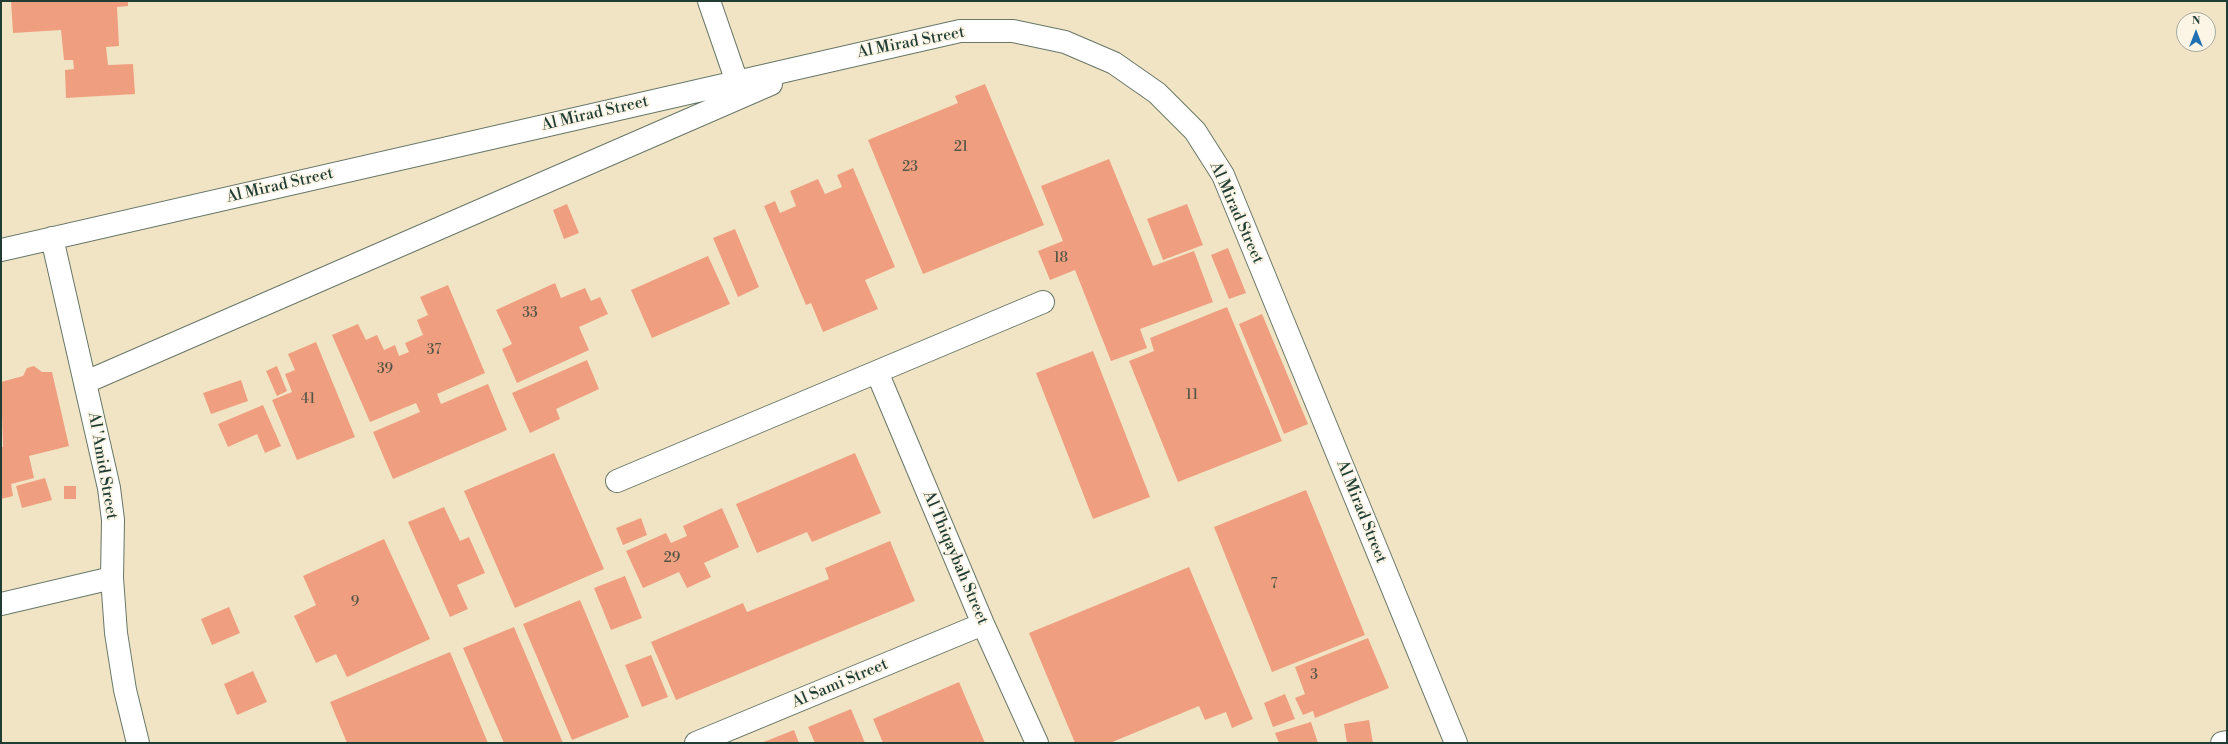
<!DOCTYPE html>
<style>
body{margin:0}
#map{position:relative;width:2228px;height:744px;overflow:hidden;background:#f0e4c5;font-family:"Libre Bodoni",serif}
canvas{display:block}
.frame{position:absolute;inset:0;border:2px solid #1f3d34;pointer-events:none}
.north{position:absolute;left:2176px;top:12px;width:40px;height:40px;box-sizing:border-box;background:#fcf5e5;border:1px solid #a4ab9e;border-radius:50%;rotate:0deg;font-size:11px;font-weight:700;line-height:16px;text-align:center;color:#1f3d34}
.north::after{content:'';display:block;margin:auto;width:14px;height:18px;background:#1f6fb2;clip-path:polygon(50% 0,100% 100%,50% 72%,0 100%)}
</style>
<div id="map">
<canvas width="2228" height="744"></canvas>
<div class="frame"></div>
<div class="north">N</div>
</div>
<script>
const ctx = document.querySelector('canvas').getContext('2d');
ctx.lineJoin = 'round';
function fillPath(path, color) {
  ctx.fillStyle = color;
  ctx.fill(path, 'evenodd');
}
function strokePath(path, color, width, dash) {
  ctx.strokeStyle = color;
  ctx.lineWidth = width;
  ctx.lineCap = dash ? 'butt' : 'round';
  ctx.setLineDash(dash || []);
  ctx.stroke(path);
}
function write(font, color, halo, rows, align = 'center') {
  ctx.font = font + ' "Libre Bodoni",serif';
  ctx.lineWidth = 3.5;
  ctx.setLineDash([]);
  ctx.textBaseline = 'middle';
  ctx.strokeStyle = halo;
  ctx.fillStyle = color;
  for (const [text, x, y, turn = 0] of rows) {
    ctx.save();
    ctx.translate(x, y);
    ctx.rotate((+turn || 0) * Math.PI / 180);
    ctx.textAlign = isNaN(turn) ? turn : align;
    if (halo) ctx.strokeText(text, 0, 0);
    ctx.fillText(text, 0, 0);
    ctx.restore();
  }
}
const building = new Path2D(`
 M11,1H128V6L117,7L119,46L106,47L108,65L133,64L135,94L66,98L65,70L74,69L73,60H64L61,30L13,33Z
 M985,84L1044,225L923,274L868,140L958,103L955,96Z
 M1109,159L1153,266L1194,251L1213,302L1140,329L1147,348L1111,361L1075,270L1050,280L1038,251L1063,241L1041,186Z
 M853,168L895,267L865,280L878,309L823,332L811,303L806,305L764,206L775,201L780,213L796,206L790,191L818,179L825,194L842,187L837,175Z
 M567,204L579,233L564,239L553,210Z
 M1187,204L1203,245L1163,260L1147,219Z
 M735,229L759,287L738,297L713,238Z
 M1228,248L1246,293L1229,299L1211,255Z
 M708,256L730,304L652,338L631,290Z
 M555,283L561,298L585,288L591,301L600,297L608,314L579,327L589,350L517,383L502,349L512,344L496,310Z
 M448,285L485,373L437,394L441,404L488,384L507,430L393,479L373,432L420,412L416,403L370,422L332,335L358,324L366,340L377,335L384,350L395,345L399,356L409,352L405,343L423,335L417,320L428,315L420,297Z
 M1227,307L1282,441L1178,482L1129,361L1154,351L1150,338Z
 M1262,314L1308,424L1284,434L1239,324Z
 M316,342L355,437L297,460L272,400L292,392L285,374L295,370L288,354Z
 M1093,351L1150,497L1093,519L1036,373Z
 M587,360L599,389L556,409L560,419L530,433L512,393Z
 M34,366L42,372H52L69,446L29,456L34,478L11,484L13,496L1,499V447H3L1,382L23,376L27,368Z
 M277,366L287,391L277,396L266,371Z
 M241,380L248,401L211,414L203,393Z
 M263,405L281,446L265,453L257,434L228,447L218,424Z
 M554,453L604,569L515,608L464,491Z
 M855,453L881,513L812,542L807,532L757,553L736,504Z
 M45,478L52,500L22,508L16,486Z
 M64,486H76V499H64Z
 M1306,490L1365,635L1272,672L1214,527Z
 M444,507L460,541L469,537L485,573L457,585L468,609L450,617L408,522Z
 M722,508L739,547L704,563L711,577L687,588L679,572L643,588L626,551L666,533L671,543L687,536L683,526Z
 M641,518L647,535L623,545L616,528Z
 M384,539L430,639L347,677L336,654L316,663L294,616L316,605L303,576Z
 M890,541L915,601L676,700L651,642L743,603L747,612L829,579L825,568Z
 M1189,567L1253,719L1232,728L1226,712L1205,720L1199,706L1110,743H1075L1029,633Z
 M625,576L642,618L611,630L594,588Z
 M580,600L629,717L572,740L523,624Z
 M229,607L240,633L212,645L201,619Z
 M514,627L563,743H504L463,648Z
 M1368,638L1389,688L1315,718L1313,711L1303,715L1295,698L1305,694L1295,667Z
 M450,652L488,743H347L330,702Z
 M651,655L668,697L642,707L625,665Z
 M253,671L267,702L237,715L224,684Z
 M959,682L985,743H883L873,719Z
 M1285,694L1295,719L1273,727L1264,703Z
 M851,709L865,743H815L808,727Z
 M1369,720L1373,743H1347L1344,724Z
 M1311,722L1318,743H1279L1275,733Z
 M794,730L799,743H761Z`);
const minor = new Path2D(`
 M709,1L737,82
 M52,238L109,488L113,520L112,578L116,633L125,690L138,743
 M1,250L960,31H1013L1065,42L1114,63L1157,93L1195,131L1223,175L1456,743
 M877,372L983,624L1037,743
 M86,382L771,84
 M617,481L1043,302
 M1,604L112,578
 M696,743L983,624`);
const secondary = new Path2D(`
 M2222,743L2227,742`);
const numberNames = [
 ["21",961,148],
 ["23",910,168],
 ["18",1061,259],
 ["33",530,314],
 ["37",434,351],
 ["39",385,370],
 ["11",1192,396],
 ["41",308,400],
 ["29",672,559],
 ["7",1274,585],
 ["9",355,603],
 ["3",1314,676]
];
const streetNames = [
 ["Al Mirad Street",911,43,-11],
 ["Al Mirad Street",595,114,-13],
 ["Al Mirad Street",280,186,-13],
 ["Al Mirad Street",1236,213,66],
 ["Al 'Amid Street",102,466,80],
 ["Al Mirad Street",1361,512,68],
 ["Al Thiqaybah Street",955,558,67],
 ["Al Sami Street",840,684,-23]
];
fillPath(building, '#ef9f7f');
strokePath(minor, '#687767', 24);
strokePath(secondary, '#687767', 24);
strokePath(minor, '#fff', 22);
strokePath(secondary, '#fff', 22);
write('14px', '#535647', null, numberNames);
write('16px', '#1f3d34', '#fcf5e5', streetNames);
</script>
